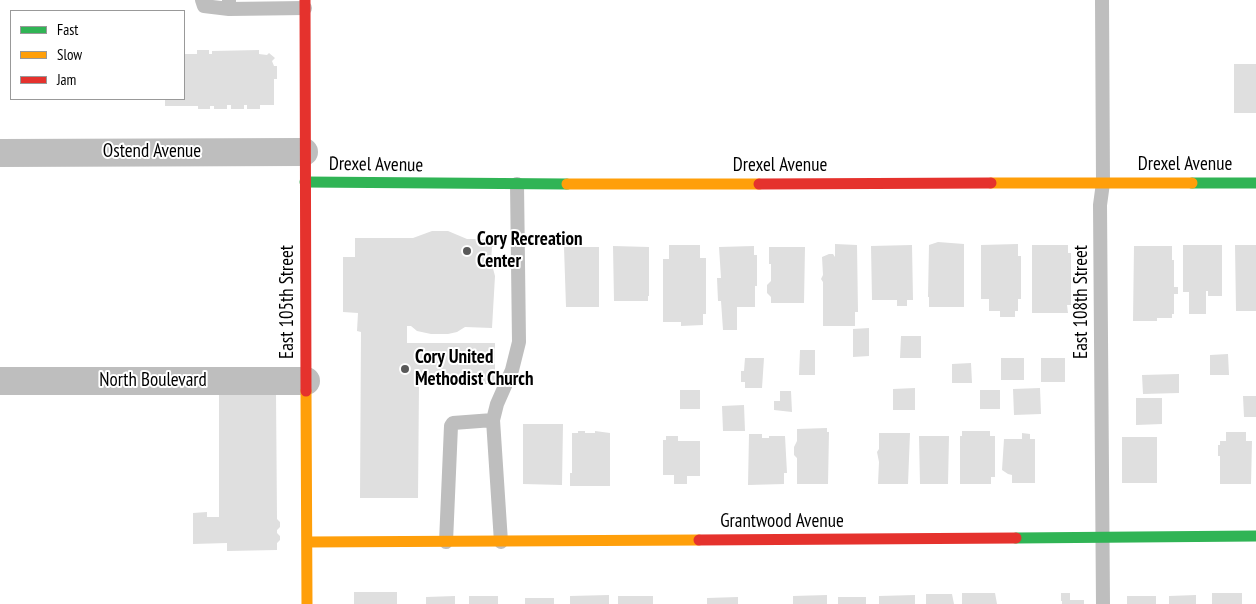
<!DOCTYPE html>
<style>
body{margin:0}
#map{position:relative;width:1256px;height:604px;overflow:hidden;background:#fff;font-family:"PT Sans Narrow",sans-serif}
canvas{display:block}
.legend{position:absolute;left:10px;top:10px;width:175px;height:90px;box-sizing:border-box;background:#fff;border:1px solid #999;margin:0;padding:6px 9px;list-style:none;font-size:15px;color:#000}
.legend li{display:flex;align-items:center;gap:10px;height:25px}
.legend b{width:25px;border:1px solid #999}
</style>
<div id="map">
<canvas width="1256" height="604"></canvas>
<ul class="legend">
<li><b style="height:6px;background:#30b455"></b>Fast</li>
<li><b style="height:6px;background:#ff9f0a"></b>Slow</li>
<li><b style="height:6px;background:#e5322d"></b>Jam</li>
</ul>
</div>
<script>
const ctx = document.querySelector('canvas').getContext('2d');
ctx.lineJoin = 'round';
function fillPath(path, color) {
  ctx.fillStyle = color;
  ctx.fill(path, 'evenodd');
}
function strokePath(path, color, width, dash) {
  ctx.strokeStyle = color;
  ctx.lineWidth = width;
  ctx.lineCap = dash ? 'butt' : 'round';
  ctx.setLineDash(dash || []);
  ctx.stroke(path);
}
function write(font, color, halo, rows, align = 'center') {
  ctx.font = font + ' "PT Sans Narrow",sans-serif';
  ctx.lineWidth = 4;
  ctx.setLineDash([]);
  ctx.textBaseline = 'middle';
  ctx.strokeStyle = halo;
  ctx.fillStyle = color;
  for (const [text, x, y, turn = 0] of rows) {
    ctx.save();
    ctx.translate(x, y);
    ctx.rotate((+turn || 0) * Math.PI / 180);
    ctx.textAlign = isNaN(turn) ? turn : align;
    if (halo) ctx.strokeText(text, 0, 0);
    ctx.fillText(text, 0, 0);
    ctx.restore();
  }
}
const building = new Path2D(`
 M197,50H209V54H212V51L259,50V54L267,55L269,53L275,58L272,61L274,66H277V79H274V105H260V109H247V105H244V109H231V105H227V109H214V106H210V109H198V106H165V99H184V54H197Z
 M1234,64H1256V113H1234Z
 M432,231H448L467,239H494V247H492L491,261L495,276L492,328L465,327L457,332L448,334H431L417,331L411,326H407V343H495V384H419L418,498H360L361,332L357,331L358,313L343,312V257H355V238H413Z
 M938,242L964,244V307H929V297H928L929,245Z
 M835,244L857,245L858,312H855V326H823V282L821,279L823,275L822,257L829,254H833L835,257Z
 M1018,244V256H1021V299H1018V311H1015V317H1000V311H989V299H981V245Z
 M669,245H700V258H706V314H703V325L681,326V322H663V259H669Z
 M912,245L913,300H907V306H897V300H872L871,246Z
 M1032,245H1068V253H1071V305H1067L1068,313H1032Z
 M1183,245H1222V296H1208V291H1206V314H1189V292H1183Z
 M1235,245H1256V311H1236Z
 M613,246L649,247V296H648V301H614Z
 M754,246V255H757V286H755V307H737V330H723L721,301H718L717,278H721L719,247Z
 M1134,246H1172V260H1174V287H1178V294H1174V314H1172V318H1157V321H1133Z
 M564,247H599V307H566Z
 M769,247H805L804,303H771V297L767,293V285L771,281V264H769Z
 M869,328V356L853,357V329Z
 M901,336H921V358H900Z
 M800,350H815V375H799Z
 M1228,354L1229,375H1210V355Z
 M745,358H764L762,388H745V382H741V371H744Z
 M1001,358H1024V380H1001Z
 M1041,358H1065V382H1041Z
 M971,363L972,383H952V364Z
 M1179,374V393L1143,394L1142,375Z
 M915,388V410H893V389Z
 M1040,388L1041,414L1014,415L1013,389Z
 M680,390H700V409H680Z
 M980,390H1000V409H980Z
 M780,391H791L792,412L774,410V401H780Z
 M276,393L277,519L280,522V527L277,530V533L280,536V540L277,543V550L227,551V543L193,544V513L207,512V517H219V394Z
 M1243,396H1256V417H1244Z
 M1136,398H1162V424L1136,425Z
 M744,405L745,431H723L722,406Z
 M523,424H563L562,485L523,484Z
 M827,428V432H829L828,484H797V458L794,455V447L797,441V429Z
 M578,431H585V433H595V431L610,433V486H570V473H572V433H578Z
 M962,431H990V436H995V477H991V484H960V436H962Z
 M1226,432H1246V441H1252L1251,484H1220V456H1218V445H1220V441H1226Z
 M879,433H910L908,484H878L879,462L877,452L879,449Z
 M1022,433L1030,434V439H1035V483H1012V475L1008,474L1002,470L1004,439H1022Z
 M749,434H762V438H769V436H785L787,473H784V484L748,485Z
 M666,436H678V441H700V476H687V484H674V475H663V440H666Z
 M919,436H949L948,484H920Z
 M1122,437H1157V483H1122Z
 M354,592H397V604H354Z
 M962,593H995L997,604H962Z
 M1061,593H1070V600H1084V604H1062V601H1061Z
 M1212,593H1242V604H1212Z
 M926,594H952L954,604H926Z
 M609,595V604H570V596Z
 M827,595V604H793V596Z
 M915,595V604H879V596Z
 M1196,595V604H1169V596Z
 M455,596V604H426V597Z
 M469,596H498V604H469Z
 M618,596H653V604H618Z
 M1127,596H1156V604H1127Z
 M738,597V604H707V598Z
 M838,597H866V604H838Z
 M525,598H554V604H525Z`);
const lane = new Path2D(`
 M202,0L204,6L229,9
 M229,0V9L305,8
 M1102,0L1103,183L1100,205L1103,604
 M446,542L451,426L453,423L493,420
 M501,542L493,420L497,404L512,370L519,342L517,184`);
const street = new Path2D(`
 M0,153L304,152
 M0,381H306`);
const fast = new Path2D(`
 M305,182L567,184
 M1192,183H1256
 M1016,538L1256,536`);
const slow = new Path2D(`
 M991,183H1192
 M567,184H759
 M306,391L307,604
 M307,542L699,540`);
const jam = new Path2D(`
 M305,0L306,391
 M759,184L991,183
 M699,540L1016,538`);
const markers = [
 [467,251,5,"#595959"],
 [405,369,5,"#595959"]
];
const streetNames = [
 ["Ostend Avenue",152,152],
 ["Drexel Avenue",376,165,1],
 ["Drexel Avenue",1185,165],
 ["Drexel Avenue",780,166],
 ["East 105th Street",288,302,-90],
 ["East 108th Street",1082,302,-90],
 ["North Boulevard",153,381],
 ["Grantwood Avenue",782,522]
];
const poiNames = [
 ["Cory Recreation",477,240],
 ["Center",477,262],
 ["Cory United",415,358],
 ["Methodist Church",415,380]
];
fillPath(building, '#dfdfdf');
strokePath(lane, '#bebebe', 14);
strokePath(street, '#bebebe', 28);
strokePath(fast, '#30b455', 11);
strokePath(slow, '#ff9f0a', 11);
strokePath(jam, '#e5322d', 11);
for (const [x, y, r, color] of markers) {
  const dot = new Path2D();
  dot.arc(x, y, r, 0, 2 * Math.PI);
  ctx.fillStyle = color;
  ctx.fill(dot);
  strokePath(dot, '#fff', 2);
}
write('19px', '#000', '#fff', streetNames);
write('bold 19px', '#000', '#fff', poiNames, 'left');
</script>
